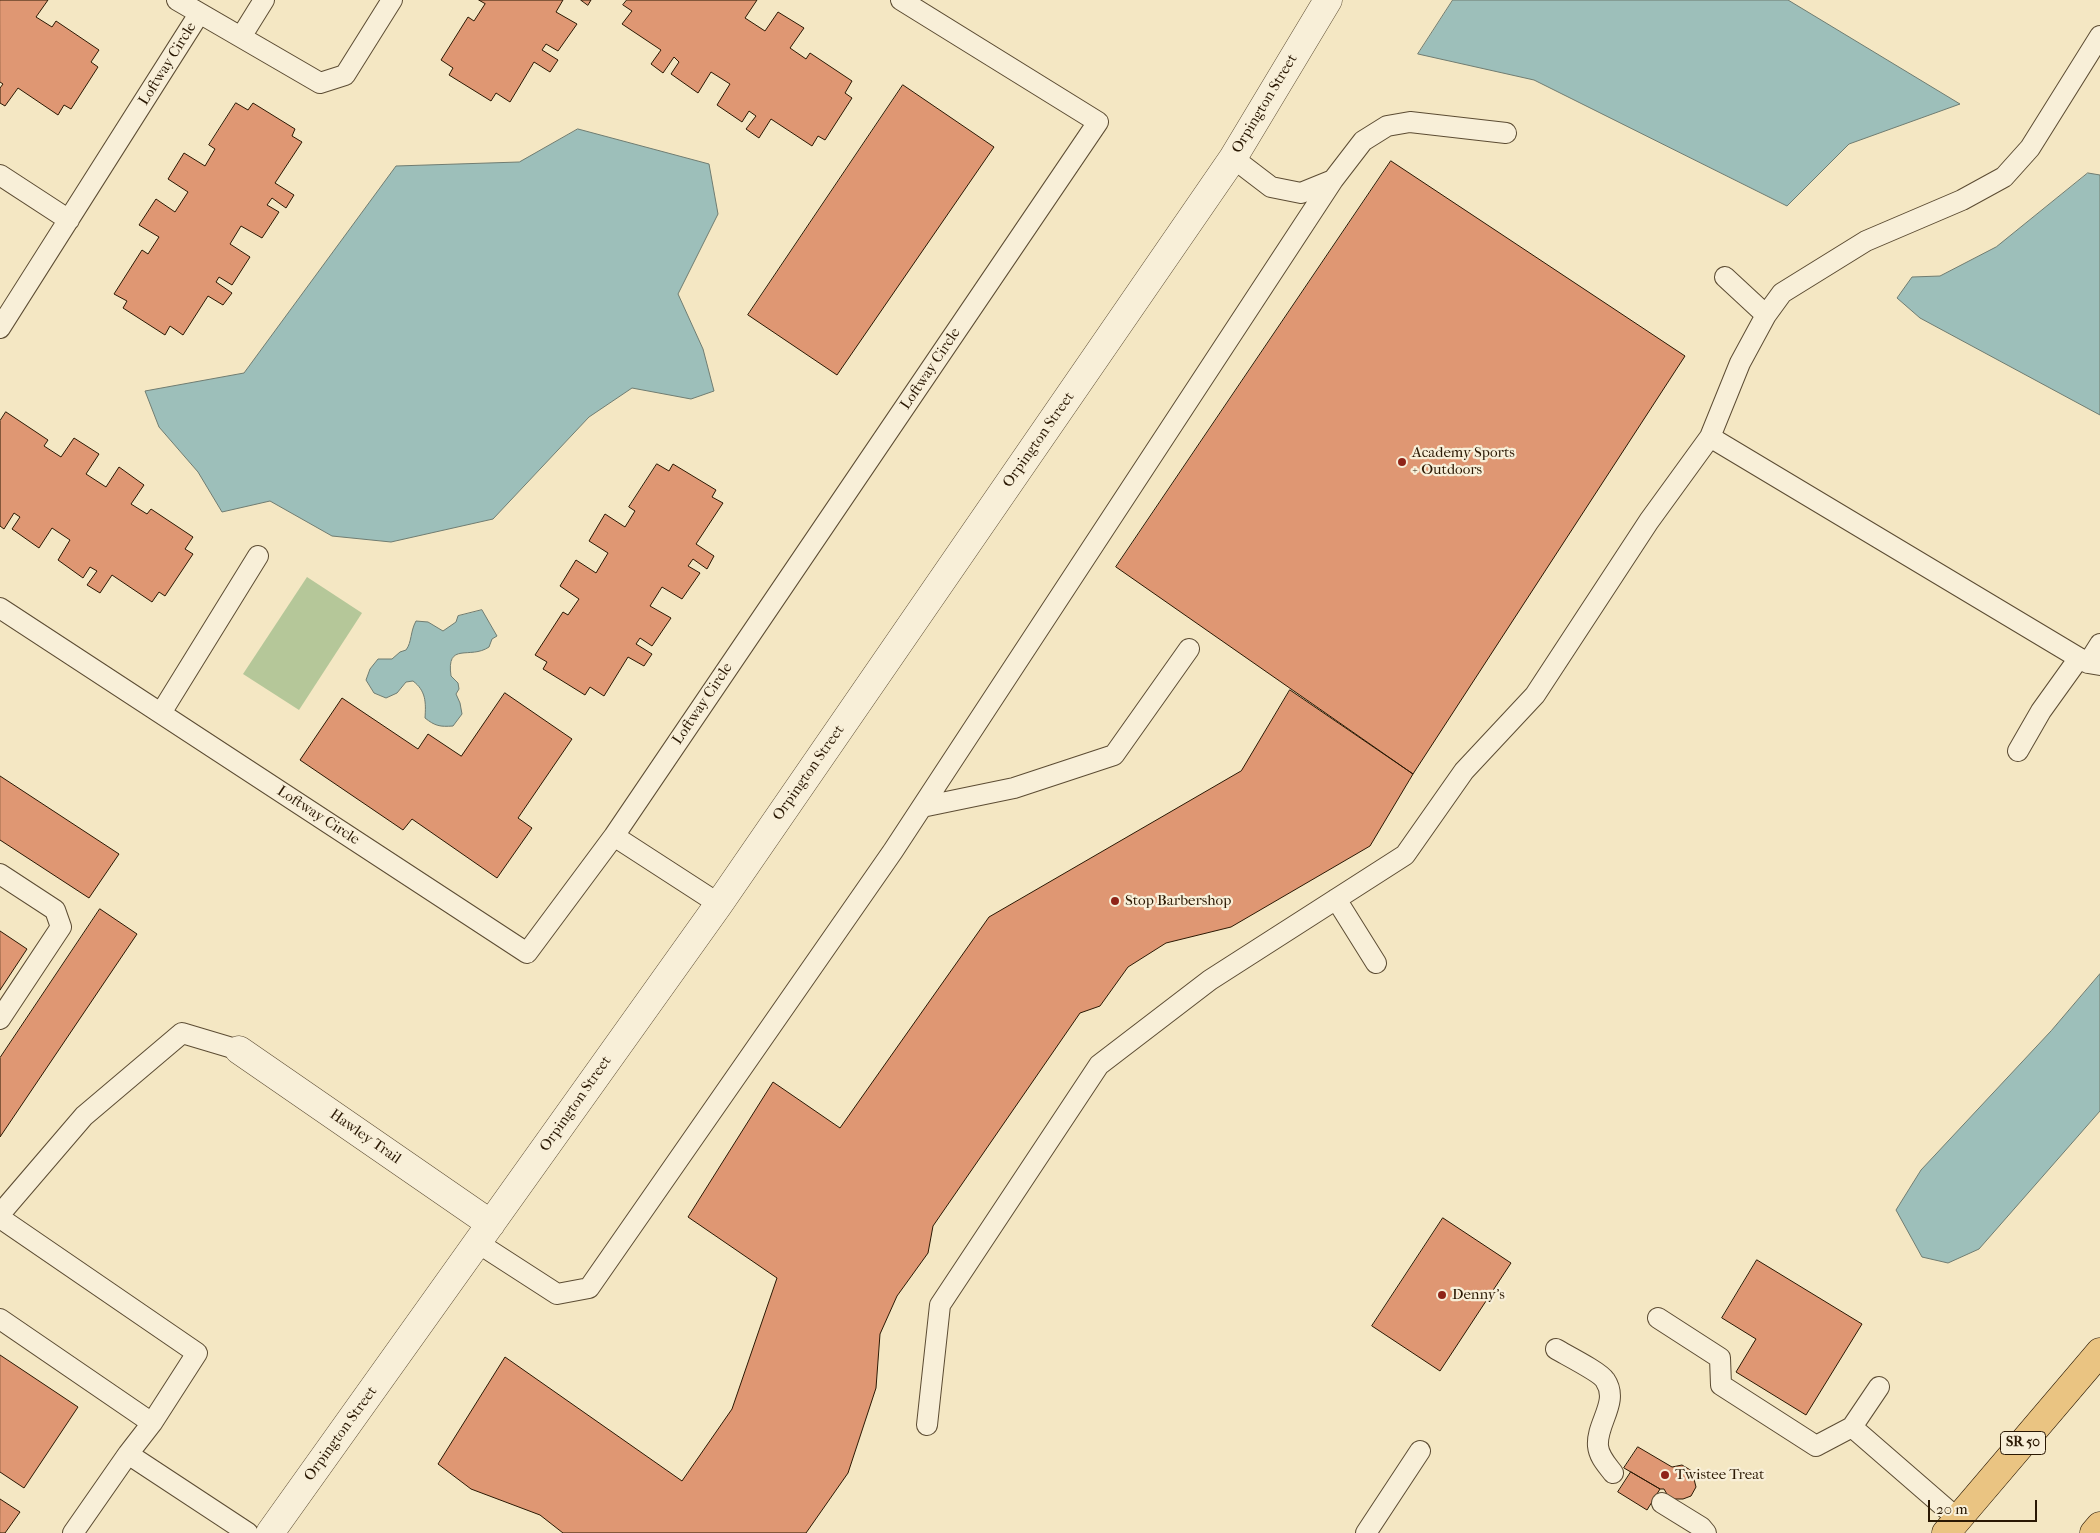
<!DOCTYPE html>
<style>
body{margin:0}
#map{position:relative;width:2100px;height:1533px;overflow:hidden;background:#f4e7c3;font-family:"IM FELL French Canon",serif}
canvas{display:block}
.scale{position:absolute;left:1928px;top:1500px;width:109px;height:22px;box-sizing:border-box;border:2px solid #2a1803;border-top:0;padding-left:6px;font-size:15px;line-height:18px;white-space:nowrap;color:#2a1803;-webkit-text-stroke:4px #f8efd8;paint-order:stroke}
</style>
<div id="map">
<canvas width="2100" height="1533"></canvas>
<div class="scale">20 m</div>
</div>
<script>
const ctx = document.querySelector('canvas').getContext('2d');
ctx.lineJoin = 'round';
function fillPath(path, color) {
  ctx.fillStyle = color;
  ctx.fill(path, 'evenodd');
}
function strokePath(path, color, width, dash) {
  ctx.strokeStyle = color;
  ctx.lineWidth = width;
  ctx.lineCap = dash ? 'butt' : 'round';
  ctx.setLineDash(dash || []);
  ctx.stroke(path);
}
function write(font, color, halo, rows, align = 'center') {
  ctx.font = font + ' "IM FELL French Canon",serif';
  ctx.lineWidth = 4.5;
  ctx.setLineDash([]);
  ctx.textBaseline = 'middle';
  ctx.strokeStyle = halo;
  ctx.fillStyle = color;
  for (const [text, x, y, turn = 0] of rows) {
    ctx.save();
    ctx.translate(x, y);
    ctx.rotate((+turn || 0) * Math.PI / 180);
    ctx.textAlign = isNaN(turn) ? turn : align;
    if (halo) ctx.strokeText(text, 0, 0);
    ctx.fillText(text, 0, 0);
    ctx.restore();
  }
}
const green = new Path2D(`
 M307,577L362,613L299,710L243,674Z`);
const water = new Path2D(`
 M1453,0H1788L1960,104L1849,144L1787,206L1534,80L1418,54Z
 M578,129L709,164L718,214L678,294L703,349L714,391L691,399L632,388L589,417L493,519L391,542L332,536L270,501L222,512L198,472L159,427L145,391L244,373L396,166L519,162Z
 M2088,173L2100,175V415L1920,318L1897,298L1912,277L1940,276L1996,247Z
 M482,610L497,636L492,639L489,647C470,660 446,641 451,676L458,683L459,689L456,694L460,703L462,714L453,726C440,727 435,726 425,718C426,702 426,691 413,681L406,682L397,693L386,698L374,693L366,680L370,669L378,659H392L400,652L406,650C412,642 410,632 416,621L428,622L443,631L456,622L458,616Z
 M2100,974V1111L1979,1249L1948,1263L1922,1257L1896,1210L1921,1170L2051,1031Z`);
const building = new Path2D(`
 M0,0H48L36,17L52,27L56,21L99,50L91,62L98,67L71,109L64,105L58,115L18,88L5,106L0,103V88L3,84L0,82Z
 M479,0H563L556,12L577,24L558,51L546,44L542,50L558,60L550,72L534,62L510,102L496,93L491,101L449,75L453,68L441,60L468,17L474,21L485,4Z
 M581,0H591L588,5Z
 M627,0H757L745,18L765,31L778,12L804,28L790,48L806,59L810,53L852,81L845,93L852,98L825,140L818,136L812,146L771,119L759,138L746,129L756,116L749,111L742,122L717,105L730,84L711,72L698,93L671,74L679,62L674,57L663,73L651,64L661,50L622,24L632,11L623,5Z
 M903,85L994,147L837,375L748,315Z
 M236,103L248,110L253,103L295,129L292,136L302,142L275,183L294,195L286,208L272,198L267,205L279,212L262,238L241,226L230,244L250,257L232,285L219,277L216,282L232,293L223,305L208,296L183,335L170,326L165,335L123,308L127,301L114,294L142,250L148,254L159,237L139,225L156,199L175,212L188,192L168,179L184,153L205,166L215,149L209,145Z
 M1391,161L1685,356L1413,774L1116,567Z
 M6,412L48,440L44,446L61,457L74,438L99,454L86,474L106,487L119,467L144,485L131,504L147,514L151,509L193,537L185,549L193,554L165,596L159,592L152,602L112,575L100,593L87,585L97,571L90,567L83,578L58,560L70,540L52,528L39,548L12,529L20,517L14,513L4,529L0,526V421Z
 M657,464L669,471L673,464L716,490L712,497L723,503L696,544L714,556L707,569L693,559L688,566L700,573L682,599L662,587L650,606L671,618L652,646L640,638L636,644L652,654L644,666L628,657L604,696L590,687L585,695L543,669L547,662L535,655L563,612L568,615L579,599L560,586L576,560L596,573L608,553L589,541L605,514L625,527L635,511L629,507Z
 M1290,690L1413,774L1370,846L1231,927L1166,943L1128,967L1100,1006L1080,1013L933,1226L928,1253L897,1296L880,1334L876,1388L848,1473L806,1533H563L540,1515L471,1489L438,1464L505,1357L682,1481L732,1409L777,1278L688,1217L773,1082L840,1128L989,917L1241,771Z
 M505,693L572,739L518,818L532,828L497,878L412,819L403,830L300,760L342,698L418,749L428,734L461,756Z
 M0,776L119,854L89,898L0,840Z
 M100,909L137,934L0,1137V1058Z
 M0,931L27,949L0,990Z
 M1443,1218L1511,1263L1440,1371L1372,1326Z
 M1757,1260L1862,1324L1806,1415L1736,1372L1756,1339L1722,1318Z
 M0,1355L78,1407L24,1488L0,1472Z
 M1638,1447L1672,1467L1682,1465L1692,1471L1696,1487L1691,1496L1683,1499H1675L1668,1496L1664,1489H1660L1624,1468Z
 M1631,1472L1660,1489L1647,1510L1618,1492Z
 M0,1499L20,1512L5,1533H0Z`);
const service = new Path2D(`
 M177,0L320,83L345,75L392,0
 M241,37L264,0
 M1233,158L1271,187L1301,193L1333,180L1363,141L1387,126L1410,122L1506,133
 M0,175L69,220
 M1725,277L1766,315
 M0,328L199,14
 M1710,437L2079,658L2088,663L2100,665
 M0,608L527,953L614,836L1098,122L901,0
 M2088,663L2100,644
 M161,713L258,556
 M2018,751L2041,711L2079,658
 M922,807L1014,788L1114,755L1189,649
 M614,836L719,904
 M0,874L55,910L61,927L0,1019
 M1336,899L1376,963
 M0,1214L84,1116L182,1033L239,1050
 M0,1218L197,1353L152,1423L128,1454L248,1533
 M478,1243L557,1294L589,1288L893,851L1333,180
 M1658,1318L1720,1358L1721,1385L1816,1446L1852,1427L1879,1387
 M0,1319L152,1423
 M1556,1349C1566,1355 1600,1372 1605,1380C1620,1402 1596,1423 1598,1446C1599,1457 1607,1465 1613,1473
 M927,1425L940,1305L1099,1065L1210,980L1405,855L1464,771L1535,695L1649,521L1710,437L1740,363L1766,315L1782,293L1866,241L1962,200L2004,177L2030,148L2100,36
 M1852,1427L1958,1519
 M1662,1503L1701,1527L1706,1533
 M73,1533L128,1454
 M1366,1533L1420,1451`);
const minor = new Path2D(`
 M239,1050L491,1224
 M270,1533L719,904L1233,158L1328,0`);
const trunk = new Path2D(`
 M1946,1533L2100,1352
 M2094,1533L2100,1526`);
const markers = [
 [1402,462,5,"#8f2418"],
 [1115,901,5,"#8f2418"],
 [1442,1295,5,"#8f2418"],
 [1665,1475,5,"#8f2418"]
];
const shields = [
 [2023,1443,45]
];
const shieldNames = [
 ["SR 50",2023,1443]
];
const streetNames = [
 ["Loftway Circle",168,64,-58],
 ["Orpington Street",1265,104,-59],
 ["Loftway Circle",931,369,-56],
 ["Orpington Street",1039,440,-55],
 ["Loftway Circle",703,704,-56],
 ["Orpington Street",809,773,-55],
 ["Loftway Circle",318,816,33],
 ["Orpington Street",576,1104,-55],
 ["Hawley Trail",365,1137,35],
 ["Orpington Street",341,1434,-54]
];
const poiNames = [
 ["Academy Sports",1412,453],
 ["+ Outdoors",1412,470],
 ["Stop Barbershop",1125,901],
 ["Denny's",1452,1295],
 ["Twistee Treat",1675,1475]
];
fillPath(green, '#b5c799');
fillPath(water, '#9dbfba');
strokePath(water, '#6f7c71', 1);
fillPath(building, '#df9773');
strokePath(building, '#2a1803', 1);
strokePath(service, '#5c4c33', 22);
strokePath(minor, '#5c4c33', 29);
strokePath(trunk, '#2a1803', 29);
strokePath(service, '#f8efd8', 20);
strokePath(minor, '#f8efd8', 28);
strokePath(trunk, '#eac482', 28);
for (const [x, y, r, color] of markers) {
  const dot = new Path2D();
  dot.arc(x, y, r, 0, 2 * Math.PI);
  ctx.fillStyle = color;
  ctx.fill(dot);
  strokePath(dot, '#f8efd8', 2);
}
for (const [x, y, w] of shields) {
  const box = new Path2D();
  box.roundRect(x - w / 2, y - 11.5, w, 23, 4);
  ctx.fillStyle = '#f8efd8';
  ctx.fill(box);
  strokePath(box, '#2a1803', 1);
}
write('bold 14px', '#2a1803', null, shieldNames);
write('15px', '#2a1803', '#f8efd8', streetNames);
write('15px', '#2a1803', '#f8efd8', poiNames, 'left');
</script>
